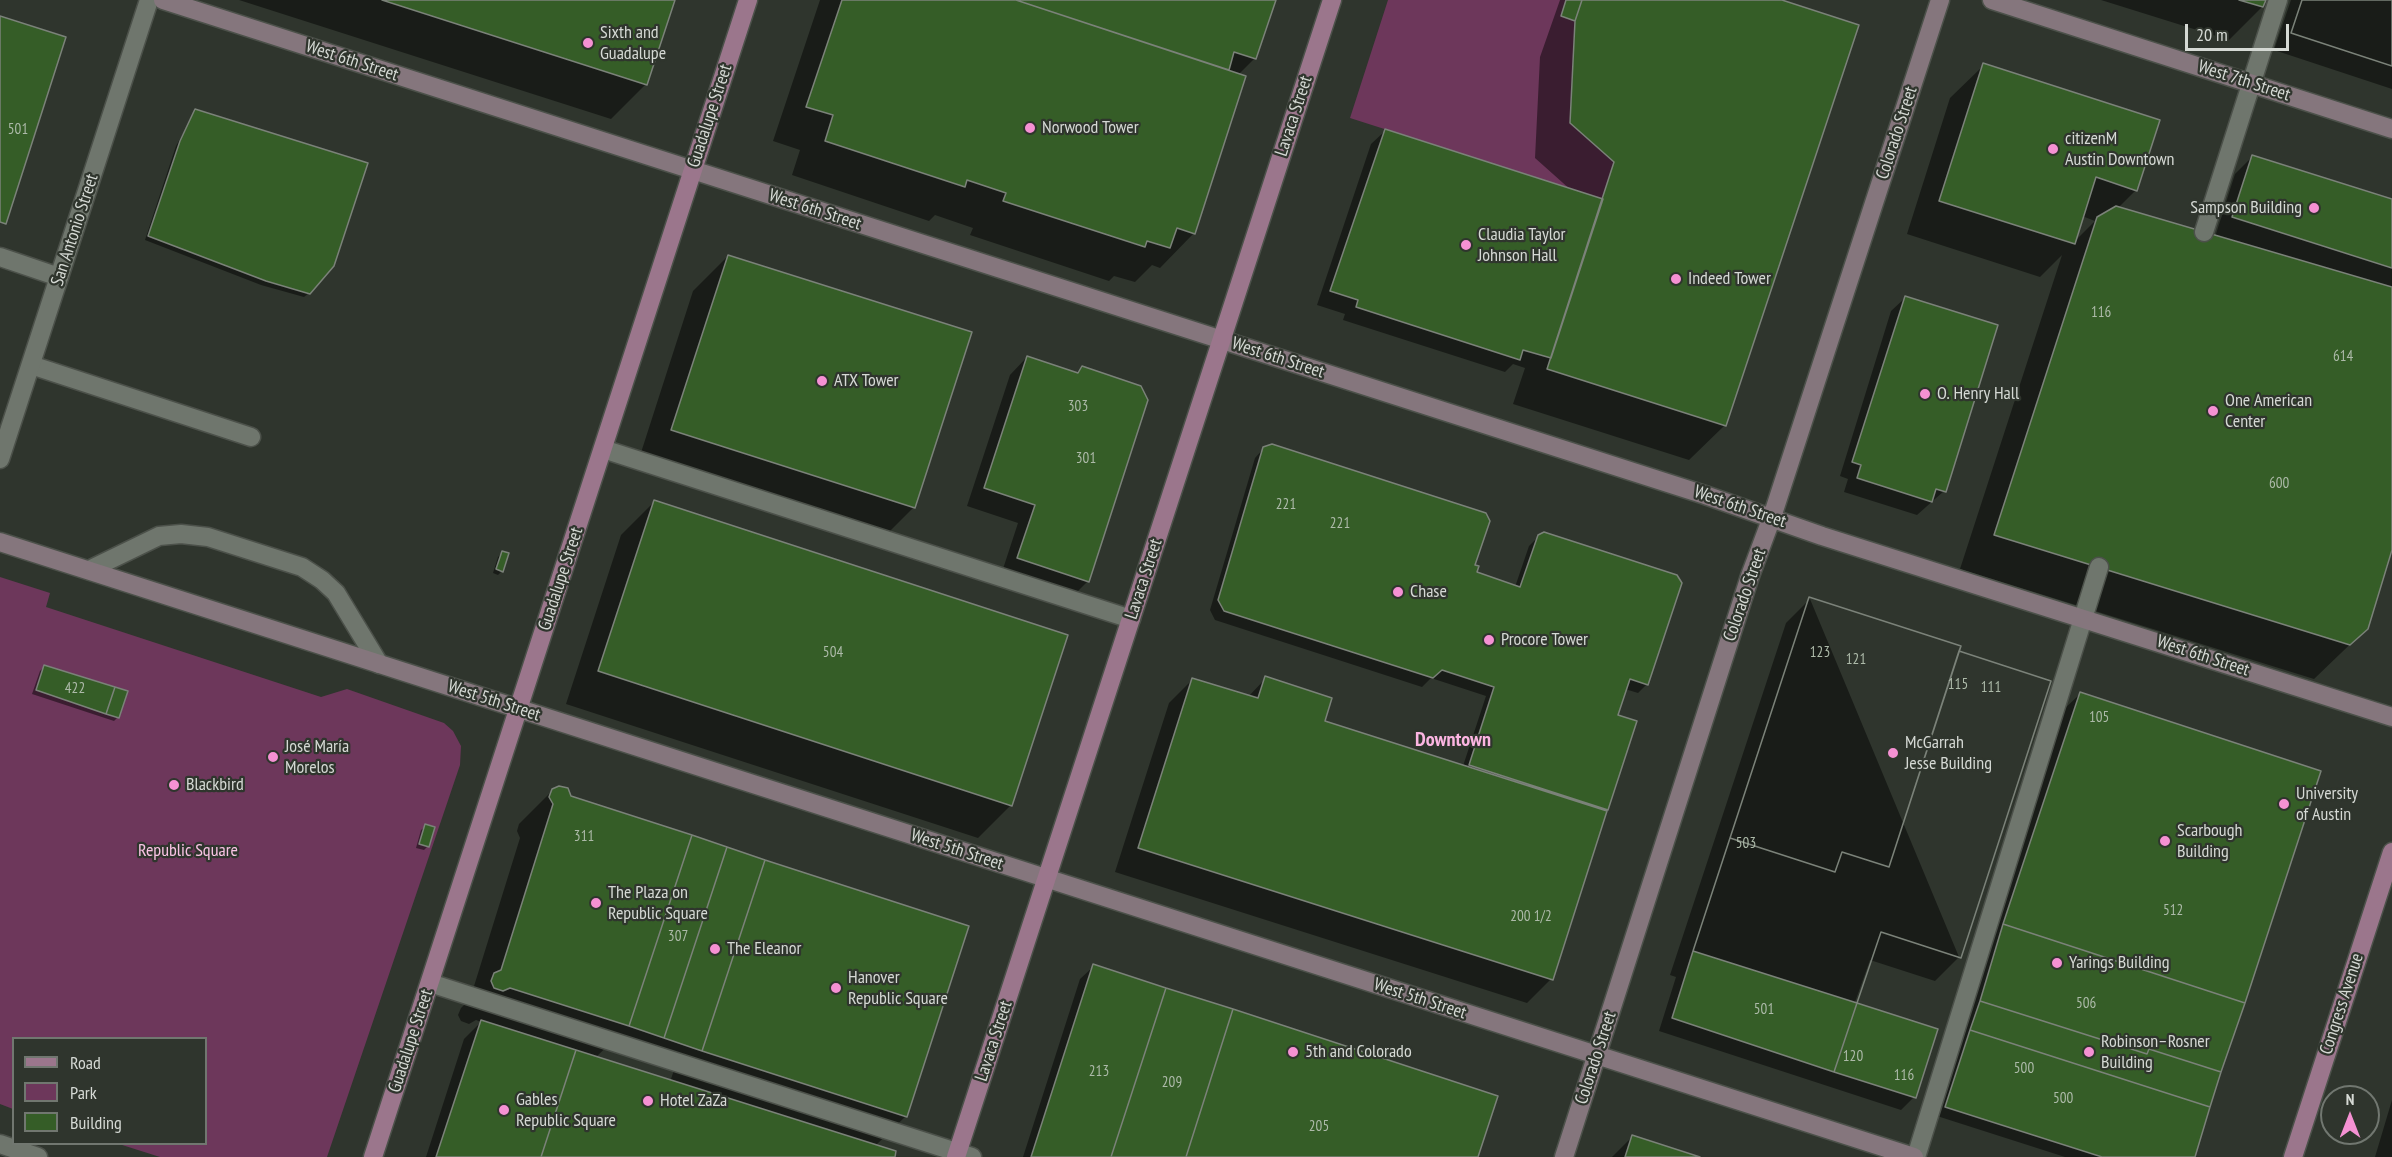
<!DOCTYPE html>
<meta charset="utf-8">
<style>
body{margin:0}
#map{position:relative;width:2392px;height:1157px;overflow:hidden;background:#2f352d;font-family:"PT Sans Narrow",sans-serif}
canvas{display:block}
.legend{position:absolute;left:12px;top:1037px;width:195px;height:108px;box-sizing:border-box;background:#2f352d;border:2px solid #717770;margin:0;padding:8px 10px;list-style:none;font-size:18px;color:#d5d9d4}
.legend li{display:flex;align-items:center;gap:12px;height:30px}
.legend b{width:30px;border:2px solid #717770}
.north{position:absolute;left:2320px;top:1085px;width:60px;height:60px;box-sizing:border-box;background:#2f352d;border:2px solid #717770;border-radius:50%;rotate:0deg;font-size:16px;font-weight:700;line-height:24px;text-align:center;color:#d5d9d4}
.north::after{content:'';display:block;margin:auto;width:21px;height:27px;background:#f591d3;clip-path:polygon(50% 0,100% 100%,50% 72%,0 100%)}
.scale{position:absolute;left:2185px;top:24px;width:104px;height:27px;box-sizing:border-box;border:3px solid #d5d9d4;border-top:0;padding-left:8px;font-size:18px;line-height:21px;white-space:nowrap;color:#d5d9d4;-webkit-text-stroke:4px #2f352d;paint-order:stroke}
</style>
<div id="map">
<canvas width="2392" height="1157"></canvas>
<ul class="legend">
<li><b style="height:8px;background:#9b768c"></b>Road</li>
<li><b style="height:16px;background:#6d375b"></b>Park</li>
<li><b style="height:16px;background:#355d27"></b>Building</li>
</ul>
<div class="north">N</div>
<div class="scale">20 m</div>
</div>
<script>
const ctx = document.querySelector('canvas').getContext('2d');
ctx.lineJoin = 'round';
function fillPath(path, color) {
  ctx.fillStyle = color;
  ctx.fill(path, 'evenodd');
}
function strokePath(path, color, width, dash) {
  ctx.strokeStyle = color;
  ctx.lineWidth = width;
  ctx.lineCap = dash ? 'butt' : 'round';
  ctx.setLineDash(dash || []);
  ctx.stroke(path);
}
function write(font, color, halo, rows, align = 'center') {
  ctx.font = font + ' "PT Sans Narrow",sans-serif';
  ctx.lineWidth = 4.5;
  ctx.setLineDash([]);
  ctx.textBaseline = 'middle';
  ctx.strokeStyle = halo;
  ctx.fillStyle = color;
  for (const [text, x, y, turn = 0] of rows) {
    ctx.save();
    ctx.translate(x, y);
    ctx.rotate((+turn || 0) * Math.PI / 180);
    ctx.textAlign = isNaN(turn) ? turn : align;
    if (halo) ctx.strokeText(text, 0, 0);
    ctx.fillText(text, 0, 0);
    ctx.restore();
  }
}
const green = new Path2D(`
 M1388,0H1582L1575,21L1570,123L1614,162L1603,199L1350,118Z
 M0,577L50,593L46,607L321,697L347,689L444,723L453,731L461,746L460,765L327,1157H160L119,1144H206V1038H14L13,1109L0,1104Z`);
const shadow = new Path2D(`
 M239,0H673L646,84L611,119Z
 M820,0H1274L1255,58L1238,75L1194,233L1160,268L1152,265L1135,282L1114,276L1109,281L970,235L973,228L935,215L929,221L792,175L800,150L773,141Z
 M1560,0H1777L1857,26L1724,426L1689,460L1513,404L1525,368L1513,364L1505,372L1343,320L1345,314L1317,305L1371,144L1385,131L1572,191L1535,158L1540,57Z
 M2101,0H2264L2262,7L2229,40Z
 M2291,0H2392V89L2274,50Z
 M1984,65L2136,190L2118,208L2215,237L2235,174L2252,157L2392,201V545L2367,628L2314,679L1960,569L2062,255L2040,277L1907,234L1950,98ZM2082,216L2095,221L2074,242Z
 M196,111L309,293L304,297L261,285L145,240L176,146Z
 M728,256L914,507L879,542L637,465L693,291Z
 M1905,298L1944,491L1917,515L1844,492L1848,479L1840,476L1891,311Z
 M1027,357L1076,374L1082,368L1088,581L1070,599L1001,575L1018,523L967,506L1010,375Z
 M1264,448L1473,566L1475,573L1515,587L1529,546L1538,537L1647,684L1638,693L1625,689L1616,716L1606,809L1551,979L1527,1003L1115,872L1169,703L1193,679L1248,697L1266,678L1323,722L1463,766L1486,696L1431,678L1422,687L1215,620L1210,610L1255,458Z
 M654,502L1011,805L978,838L566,704L621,535Z
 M502,553V571L498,575L493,573L498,557Z
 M1810,599L1959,957L1935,981L1870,960L1855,1002L1914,1097L1901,1110L1659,1031L1676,977L1670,975L1786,623Z
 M44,667L118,717L114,721L32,694L40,671Z
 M2080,694L2319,772L2193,1157H2065L1937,1116L1992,944L1987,942L2062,711Z
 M553,790L570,798L906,1116L875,1146L893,1157H426L464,1039L481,1022L476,1020L469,1024L461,1021L458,1015L461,1008L470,999L520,838L517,831L519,824ZM619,1035L679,1055L670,1082L595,1058Z
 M426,826L428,846L424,850L416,848L421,830Z
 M1094,966L1477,1157H1023L1080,979Z
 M2392,1100V1157H2375Z
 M1632,1137L1695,1157H1612Z`);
const building = new Path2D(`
 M382,0H675L647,85Z
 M842,0H1016L1246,76L1195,234L1177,228L1170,248L1147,241L1145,247L1003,201L1006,193L967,180L965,187L825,141L833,115L806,107Z
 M1016,0H1276L1256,59L1234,52L1229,70Z
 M1566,0H1582L1575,21L1561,16Z
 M1582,0H1782L1859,25L1726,426L1547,369L1614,162L1570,123L1575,21Z
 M2239,0H2266L2263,7Z
 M2302,0H2392V66L2291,33Z
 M2302,0H2392V66L2291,33Z
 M0,16L66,37L6,224L0,222Z
 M1983,63L2160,120L2137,191L2096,177L2075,244L1939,201Z
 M195,109L368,163L334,266L310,294L266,281L148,236L180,141Z
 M1385,129L1603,199L1551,358L1523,350L1520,360L1356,307L1358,300L1330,291Z
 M2252,155L2392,199V268L2232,217Z
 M2116,206L2392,287V550L2368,629L2350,645L1994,535L2097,217Z
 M728,255L972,332L915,508L671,430Z
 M1905,296L1998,325L1946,492L1936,489L1932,502L1857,478L1861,465L1852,462Z
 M1027,356L1078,373L1082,366L1141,386L1148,400L1089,582L1017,558L1035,505L984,488Z
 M1272,444L1486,513L1490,521L1475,565L1479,566L1477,572L1520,587L1538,535L1544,532L1677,575L1682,583L1648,685L1630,679L1618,715L1637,721L1608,810L1469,765L1494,687L1442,670L1433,678L1224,611L1218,600L1263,447Z
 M654,500L1068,635L1012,806L598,671Z
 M502,551L509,553L503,572L496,569Z
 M1809,597L1961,646L1959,651L2051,681L1961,958L1881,932L1857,1003L1693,951Z
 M1809,597L1961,646L1889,867L1842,852L1835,872L1730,838Z
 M1959,651L2051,681L1961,958L1881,932L1857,1003L1693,951L1730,838L1835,872L1842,852L1889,867Z
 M44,665L115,687L106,714L36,690Z
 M1265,676L1332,698L1325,721L1607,811L1553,980L1138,848L1192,678L1258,698Z
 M115,687L128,691L119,718L106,714Z
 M2080,692L2321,771L2245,1003L2003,924Z
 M559,786L568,788L571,796L692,835L629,1026L510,988L503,991L494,988L491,981L494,973L501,970L553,804L549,797L552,789Z
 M425,824L435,827L429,847L419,844Z
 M692,835L727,847L664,1038L629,1026Z
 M727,847L765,860L702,1051L664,1038Z
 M765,860L969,926L907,1117L702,1051Z
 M2003,924L2245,1003L2221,1072L2149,1049L2147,1054L1980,1001Z
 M1693,951L1857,1003L1834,1072L1672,1018Z
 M1093,964L1166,988L1111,1157H1031Z
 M1166,988L1233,1009L1186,1157H1111Z
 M1980,1001L2147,1054L2149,1049L2221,1072L2210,1107L1970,1030Z
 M1857,1003L1938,1029L1916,1098L1834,1072Z
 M1233,1009L1498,1096L1478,1157H1186Z
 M481,1020L576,1050L541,1157H436Z
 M1970,1030L2210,1107L2195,1157H2102L1945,1107Z
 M576,1050L896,1151L895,1157H541Z
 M1632,1135L1700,1157H1625Z`);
const service = new Path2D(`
 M2204,232L2278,0
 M0,257L59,277
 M31,365L251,437
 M603,449L1131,619
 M89,570L159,536L181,534L208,537L302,567L322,580L336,593L379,664
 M430,983L972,1157
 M1916,1157L2099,567`);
const minor = new Path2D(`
 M0,459L149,0
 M0,1144L38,1157`);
const secondary = new Path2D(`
 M163,0L1705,495L1822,536L2392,717
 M1992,0L2392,129
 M0,542L1914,1157
 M1564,1157L1750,576L1772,517L1940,0`);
const primary = new Path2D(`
 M373,1157L748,0
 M956,1157L1332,0
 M2293,1157L2392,852`);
const markers = [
 [588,43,6,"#f591d3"],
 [1030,128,6,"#f591d3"],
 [2053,149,6,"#f591d3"],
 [2314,208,6,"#f591d3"],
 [1466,245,6,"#f591d3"],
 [1676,279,6,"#f591d3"],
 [822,381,6,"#f591d3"],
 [1925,394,6,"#f591d3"],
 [2213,411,6,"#f591d3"],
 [1398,592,6,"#f591d3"],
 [1489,640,6,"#f591d3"],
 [1893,753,6,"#f591d3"],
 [273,757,6,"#f591d3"],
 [174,785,6,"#f591d3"],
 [2284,804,6,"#f591d3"],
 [2165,841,6,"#f591d3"],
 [596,903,6,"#f591d3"],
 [715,949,6,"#f591d3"],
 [2057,963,6,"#f591d3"],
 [836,988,6,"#f591d3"],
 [1293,1052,6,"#f591d3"],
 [2089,1052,6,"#f591d3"],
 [648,1101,6,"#f591d3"],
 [504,1110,6,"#f591d3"]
];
const numberNames = [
 ["501",18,130],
 ["116",2101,313],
 ["614",2343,357],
 ["303",1078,407],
 ["301",1086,459],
 ["600",2279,484],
 ["221",1286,505],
 ["221",1340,524],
 ["504",833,653],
 ["123",1820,653],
 ["121",1856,660],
 ["115",1958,685],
 ["111",1991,688],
 ["422",75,689],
 ["105",2099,718],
 ["311",584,837],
 ["503",1746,844],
 ["512",2173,911],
 ["200 1/2",1531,917],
 ["307",678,937],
 ["506",2086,1004],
 ["501",1764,1010],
 ["120",1853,1057],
 ["500",2024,1069],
 ["213",1099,1072],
 ["116",1904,1076],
 ["209",1172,1083],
 ["500",2063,1099],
 ["205",1319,1127]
];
const poiNames = [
 ["Sixth and",600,33],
 ["Guadalupe",600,54],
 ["Norwood Tower",1042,128],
 ["citizenM",2065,139],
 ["Austin Downtown",2065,160],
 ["Sampson Building",2302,208,"right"],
 ["Claudia Taylor",1478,235],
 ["Johnson Hall",1478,256],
 ["Indeed Tower",1688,279],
 ["ATX Tower",834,381],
 ["O. Henry Hall",1937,394],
 ["One American",2225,401],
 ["Center",2225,422],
 ["Chase",1410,592],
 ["Procore Tower",1501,640],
 ["McGarrah",1905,743],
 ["Jesse Building",1905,764],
 ["José María",285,747],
 ["Morelos",285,768],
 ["Blackbird",186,785],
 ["University",2296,794],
 ["of Austin",2296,815],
 ["Scarbough",2177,831],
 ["Building",2177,852],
 ["The Plaza on",608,893],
 ["Republic Square",608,914],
 ["The Eleanor",727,949],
 ["Yarings Building",2069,963],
 ["Hanover",848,978],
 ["Republic Square",848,999],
 ["Robinson–Rosner",2101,1042],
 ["Building",2101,1063],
 ["5th and Colorado",1305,1052],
 ["Gables",516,1100],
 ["Republic Square",516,1121],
 ["Hotel ZaZa",660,1101]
];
const streetNames = [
 ["West 6th Street",352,61,18],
 ["West 7th Street",2244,81,18],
 ["Guadalupe Street",710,116,-72],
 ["Lavaca Street",1294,116,-72],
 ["Colorado Street",1897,133,-72],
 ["West 6th Street",815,210,18],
 ["San Antonio Street",75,230,-72],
 ["West 6th Street",1278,358,18],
 ["West 6th Street",1740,507,19],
 ["Guadalupe Street",561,579,-72],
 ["Lavaca Street",1144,579,-72],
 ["Colorado Street",1745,595,-71],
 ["West 6th Street",2203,656,18],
 ["West 5th Street",494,701,18],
 ["West 5th Street",957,850,18],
 ["West 5th Street",1420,999,18],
 ["Congress Avenue",2342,1004,-72],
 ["Guadalupe Street",411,1041,-72],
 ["Lavaca Street",994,1041,-72],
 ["Colorado Street",1596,1058,-72]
];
const parkNames = [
 ["Republic Square",188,851]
];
const neighbourhoodNames = [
 ["Downtown",1453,740]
];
fillPath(green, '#6d375b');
fillPath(shadow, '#0007');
fillPath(building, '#355d27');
strokePath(building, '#7b8279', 1.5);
strokePath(service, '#4c514a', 21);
strokePath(minor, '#4c514a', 21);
strokePath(secondary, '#4c514a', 21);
strokePath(primary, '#4c514a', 21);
strokePath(service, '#6f766d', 18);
strokePath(minor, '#6f766d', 18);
strokePath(secondary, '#85767d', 18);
strokePath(primary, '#9b768c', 18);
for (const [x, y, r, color] of markers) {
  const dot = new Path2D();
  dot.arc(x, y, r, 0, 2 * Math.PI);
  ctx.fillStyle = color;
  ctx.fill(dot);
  strokePath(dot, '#2f352d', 2);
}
write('15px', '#adbaa9', null, numberNames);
write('18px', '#d5d9d4', '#2f352d', poiNames, 'left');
write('18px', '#d5d9d4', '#2f352d', streetNames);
write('18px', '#f9c3e4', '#2f352d', parkNames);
write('bold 20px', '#fcb5e2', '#2f352d', neighbourhoodNames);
</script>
